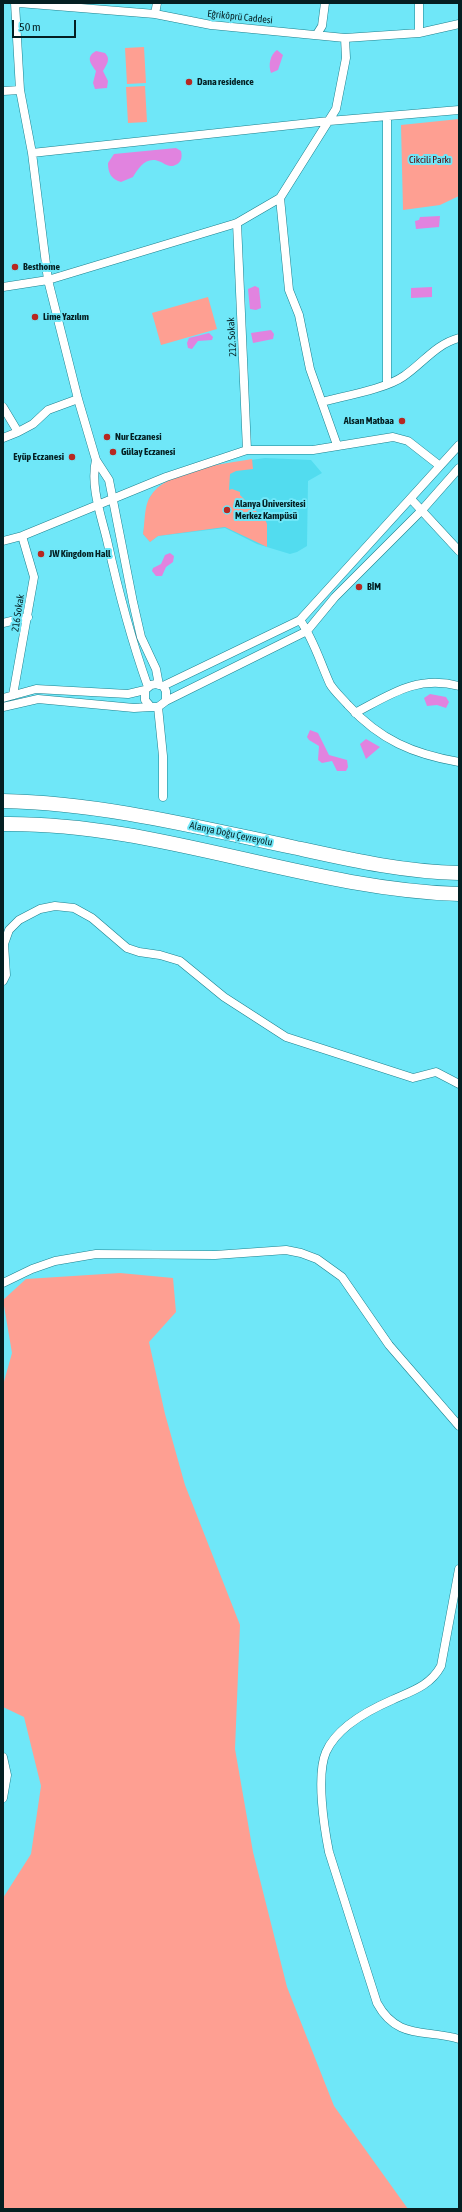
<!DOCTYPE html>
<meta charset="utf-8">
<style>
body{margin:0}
#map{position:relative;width:462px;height:2212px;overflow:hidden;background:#6fe7f8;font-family:"Asap Condensed",sans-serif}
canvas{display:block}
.frame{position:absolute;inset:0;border:4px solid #041f22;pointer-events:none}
.scale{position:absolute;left:12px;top:20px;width:64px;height:18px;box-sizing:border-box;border:2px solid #041f22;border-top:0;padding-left:5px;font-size:12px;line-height:14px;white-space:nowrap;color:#041f22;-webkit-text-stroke:3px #6fe7f8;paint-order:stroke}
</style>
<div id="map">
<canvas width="462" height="2212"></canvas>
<div class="frame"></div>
<div class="scale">50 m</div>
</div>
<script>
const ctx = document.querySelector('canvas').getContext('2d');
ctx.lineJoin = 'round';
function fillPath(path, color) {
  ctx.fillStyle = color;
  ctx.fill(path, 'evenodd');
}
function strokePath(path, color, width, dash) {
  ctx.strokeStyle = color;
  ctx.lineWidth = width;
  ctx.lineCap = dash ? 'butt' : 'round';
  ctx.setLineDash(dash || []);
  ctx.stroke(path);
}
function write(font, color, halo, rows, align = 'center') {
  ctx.font = font + ' "Asap Condensed",sans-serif';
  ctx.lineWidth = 4;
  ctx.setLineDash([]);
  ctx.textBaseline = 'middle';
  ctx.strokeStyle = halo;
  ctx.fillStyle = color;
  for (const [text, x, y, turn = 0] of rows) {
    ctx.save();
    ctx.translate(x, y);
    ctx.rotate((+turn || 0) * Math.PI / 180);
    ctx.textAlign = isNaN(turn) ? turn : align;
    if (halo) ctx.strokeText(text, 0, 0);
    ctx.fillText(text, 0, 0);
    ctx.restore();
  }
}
const built = new Path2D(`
 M265,458L311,460L322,473L308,481L307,546L297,552L290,554L257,544L225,528L158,536L150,542L143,534L149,498L160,485L209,466Z`);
const green = new Path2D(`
 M144,47L146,83L127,84L125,48Z
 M145,86L147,122L128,123L126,87Z
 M459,119V196L440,205L403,210L401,125Z
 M208,297L217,329L161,345L152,313Z
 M252,459L253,469L236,471L230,474L229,490L232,489L240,492V495L257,512L263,514L267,524V547L225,527L158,536L150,542L143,534C145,523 144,506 150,497C165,470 224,464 252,459Z
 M120,1273L173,1278L176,1312L149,1342L165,1414L185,1485L240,1625L235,1749L253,1852L287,1987L334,2106L408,2209H3V1898L31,1854L41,1786L24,1717L3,1707V1385L12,1353L3,1300L26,1279Z`);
const water = new Path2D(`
 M277,50L283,55L278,70L271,73C268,65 270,55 277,50Z
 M96,51L105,53C111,59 107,64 103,71L108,81L107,88L95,89L93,83L96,71C91,64 85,57 96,51Z
 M176,148L181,151C183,159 180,164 173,166C167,166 165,164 161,162C147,155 139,167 133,177L121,182C111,179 108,173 108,163L114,154Z
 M440,216L439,227L416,229L415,221L419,220L420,217Z
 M255,286L259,288L261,308L256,310L250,309L248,289Z
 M432,287V297L411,298V288Z
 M271,330L274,334L273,339L253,343L251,333Z
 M209,333L213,337L212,340L198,341L192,349L188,348L187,343L189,338Z
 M170,553L174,556L173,562L166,567L162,576H156L152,571L153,568L161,564L165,555Z
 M430,694L446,697L449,702L446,708L437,705L427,706L424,698Z
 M310,730L318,733L329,755L347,760L348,767L346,771H337L332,761L322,763L318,760L319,746L309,740L307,737Z
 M366,739L380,747L366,759L360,744Z`);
const minor = new Path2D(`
 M15,3L20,90L32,153L48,280L78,399L96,460L109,480L133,602L141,637L156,669L159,685
 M19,3L155,14L211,25L345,38L419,33L459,24
 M419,3V33
 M155,14L157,3
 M317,34L322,26L325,3
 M3,91L20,90
 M387,118V384
 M32,153L329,121L459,110
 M280,198L289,290L299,315L310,369L337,445
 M237,223L247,450
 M3,287L48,280L237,223L280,198L336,109L346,58L345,38
 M322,402C344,396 386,389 404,376C423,363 436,344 459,338
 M3,407L18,432L33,424L48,410L78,399
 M3,438L18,432
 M96,460C90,486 101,515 107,540C118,590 131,639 148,687
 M411,499L459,551
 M3,541L22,536L166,477L247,450H313L393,437L408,441L440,466
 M300,620C314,640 320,662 330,684C334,691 342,698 348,705C380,740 413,754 459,762
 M3,623L28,617
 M163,686L300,620L459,445
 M13,695L34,577L22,536
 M3,698L36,689L128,694L145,690L151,685L156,684L163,686L166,691V701L158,707H151L145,700V690
 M166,701L307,631L335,597L422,510L459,468
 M3,707L38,699L134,708L151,707
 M158,707L163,756V797
 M355,713C391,694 417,675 459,686
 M3,981L6,975L4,944L9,930L19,920L40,909L55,906L74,908L92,918L127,948L139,952L160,955L180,961L224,997L286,1037L413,1078L436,1072L459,1084
 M3,1283L32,1269L55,1261L96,1254L215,1255L286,1250L301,1253L317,1259L342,1277L389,1345L459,1426
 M459,1569L441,1666C430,1686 412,1691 392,1700C369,1710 337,1727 326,1752C316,1775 324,1827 329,1852L377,2003C397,2040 425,2029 459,2039
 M3,1757L7,1775L3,1798`);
const trunk = new Path2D(`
 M3,801C101,803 197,827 292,847C347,859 402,872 459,873
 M3,824C158,822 305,889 459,894`);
const markers = [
 [189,82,4,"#b62822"],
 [15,267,4,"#b62822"],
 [35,317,4,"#b62822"],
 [402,421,4,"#b62822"],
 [107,437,4,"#b62822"],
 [113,452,4,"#b62822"],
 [72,457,4,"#b62822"],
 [227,510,4,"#b62822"],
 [41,554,4,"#b62822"],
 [359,587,4,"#b62822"]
];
const streetNames = [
 ["Eğriköprü Caddesi",240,17,6],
 ["212. Sokak",232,337,-93],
 ["216 Sokak",18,613,-81],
 ["Alanya Doğu Çevreyolu",231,834,12]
];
const poiNames = [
 ["Dana residence",197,82],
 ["Besthome",23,267],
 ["Lime Yazılım",43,317],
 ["Alsan Matbaa",394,421,"right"],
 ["Nur Eczanesi",115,437],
 ["Gülay Eczanesi",121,452],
 ["Eyüp Eczanesi",64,457,"right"],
 ["Alanya Üniversitesi",235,504],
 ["Merkez Kampüsü",235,516],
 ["JW Kingdom Hall",49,554],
 ["BİM",367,587]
];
const parkNames = [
 ["Cikcili Parkı",430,160]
];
fillPath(built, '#52dcef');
fillPath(green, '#fe9f92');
fillPath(water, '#e183df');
strokePath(minor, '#1d818e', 9);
strokePath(trunk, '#1d818e', 15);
strokePath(minor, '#fff', 8);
strokePath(trunk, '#fff', 14);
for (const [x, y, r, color] of markers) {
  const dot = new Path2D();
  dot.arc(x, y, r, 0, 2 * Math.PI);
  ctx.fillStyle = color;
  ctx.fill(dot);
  strokePath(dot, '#6fe7f8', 1.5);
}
write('10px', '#041f22', '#6fe7f8', streetNames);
write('bold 10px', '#041f22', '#6fe7f8', poiNames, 'left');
write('10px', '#550002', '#6fe7f8', parkNames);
</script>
